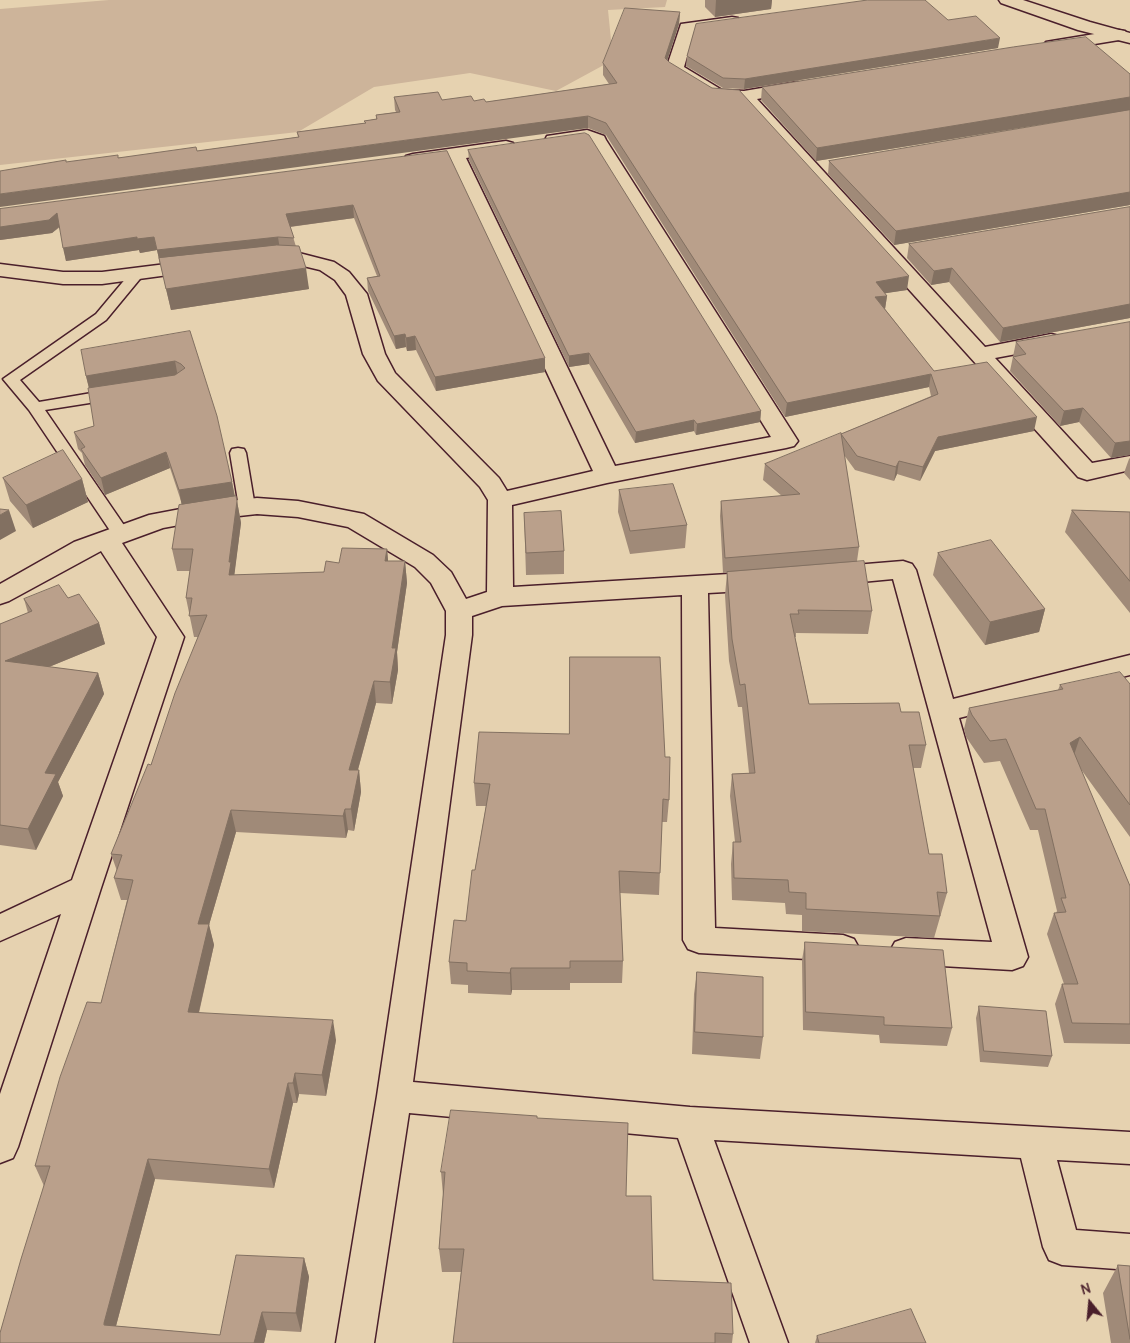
<!DOCTYPE html>
<style>
body{margin:0}
#map{position:relative;width:1130px;height:1343px;overflow:hidden;background:#e6d2b0;font-family:Delius,sans-serif}
canvas{display:block}
.north{position:absolute;left:1065px;top:1278px;width:50px;height:50px;-webkit-text-stroke:4px #e6d2b0;paint-order:stroke;rotate:343deg;font-size:14px;font-weight:700;line-height:20px;text-align:center;color:#4a1f2b}
.north::after{content:'';display:block;margin:auto;width:18px;height:22px;background:#4a1f2b;clip-path:polygon(50% 0,100% 100%,50% 72%,0 100%)}
</style>
<div id="map">
<canvas width="1130" height="1343"></canvas>
<div class="north">N</div>
</div>
<script>
const ctx = document.querySelector('canvas').getContext('2d');
ctx.lineJoin = 'round';
function fillPath(path, color) {
  ctx.fillStyle = color;
  ctx.fill(path, 'evenodd');
}
function strokePath(path, color, width, dash) {
  ctx.strokeStyle = color;
  ctx.lineWidth = width;
  ctx.lineCap = dash ? 'butt' : 'round';
  ctx.setLineDash(dash || []);
  ctx.stroke(path);
}
const green = new Path2D(`
 M109,0H667L665,7L608,10L613,60L556,91L470,73L374,87L298,132L0,165V9Z`);
const lane = new Path2D(`
 M137,270L142,271L144,274L106,320L20,380L39,402L115,389L121,391L123,394L121,397L115,399L45,410L130,534L127,538L121,540L115,538L29,410L3,379L96,314L132,271Z
 M238,448L244,449L246,453L255,507L253,511L247,512L241,511L239,507L230,453L232,449Z`);
const street = new Path2D(`
 M732,17L738,18L740,22L738,26L694,32L684,67L722,90L744,91L797,82L803,83L806,87L803,91L757,99L985,347L1051,334L1059,336L1062,341L1059,346L995,358L1092,463L1130,456V470L1087,480L1078,477L739,101L712,99L669,73L666,69L681,24Z
 M1119,30L1125,31L1127,35L1125,39L1052,51L1046,50L1043,46L1046,42L1052,41Z
 M587,130L604,136L606,140L798,441L794,446L786,448L607,483L512,505L513,587L762,572L771,575L775,581L771,587L762,590L708,593L715,928L843,935L854,939L859,948L854,957L843,961L699,953L688,949L683,940L682,595L502,606L472,616V635L413,1082L690,1107L1130,1132V1164L1057,1160L1076,1230L1130,1234V1270L1062,1265L1049,1260L1043,1247L1021,1158L714,1140L788,1343H750L678,1138L409,1113L374,1343H336L377,1096L446,635V611L431,583L415,567L348,527L298,517L257,514L212,519L163,528L122,543L184,637L101,888L18,1147L13,1158L0,1163V1094L61,914L0,941V914L72,880L157,637L101,551L9,601L0,604V584L74,542L149,515L212,503L257,498L298,501L364,514L433,555L451,572L466,599L487,592L488,500L480,487L378,381L363,354L346,295L335,280L320,270L299,265L259,263L256,259L259,255L280,252L299,253L334,262L349,272L367,294L385,354L395,373L499,478L507,491L593,471L448,161L413,166L406,164L404,160L406,156L413,154L506,141L513,143L515,147L513,151L466,158L615,466L771,437L590,144C577,139 561,147 547,144L545,140L547,136Z
 M198,260L205,262L208,266L205,270L102,284H63L0,276V264L63,272H102Z
 M903,561L912,564L916,570L953,699L1130,655V675L959,718L1028,957L1023,966L1012,970L906,964L895,960L890,951L895,942L906,938L992,942L893,579L830,585L821,582L817,576L821,570L830,567Z`);
const secondary = new Path2D(`
 M999,0H1023L1090,22L1130,33V43L1078,30L1001,3Z`);
const wall = new Path2D(`
 M705,0H772L771,9L715,17L705,7Z
 M680,12L679,24L667,61L907,290L885,293L887,296L885,309L934,371L1034,431L935,451L920,481L897,474L894,481L855,470L844,455L859,547L857,561L872,611L868,634L796,633V637H795L809,704L901,712L926,745L921,768H913L929,854L947,893L934,938L802,931V915L786,914L785,903L732,900L731,864L733,842H735L730,796L732,774L749,773L742,707H738L729,661L725,595L727,573H723L720,516L721,501L782,496L763,480L765,464L841,434L931,396L929,387L785,417L606,135L588,128L66,162L197,151L298,137L297,132L365,123L364,121L376,119V115L396,112L395,110L394,97L442,100L474,101L486,102L609,84L603,75V63Z
 M948,20L998,48L744,89L723,88L686,66L687,56Z
 M1130,74V110L816,161L761,100L762,87Z
 M1130,110V205L894,245L828,174L829,161Z
 M468,150L761,411L760,422L696,435L694,431L635,443L589,364L569,367L469,160Z
 M447,151L545,372L436,391L416,350L407,351L406,347L396,349L368,291L367,278L377,276L354,218L290,227L309,289L171,310L157,250L140,253L139,250L66,261L60,227L52,233L0,240V209Z
 M1130,207V318L1000,342L949,282L931,285L907,258L909,244Z
 M1130,322V455L1111,458L1079,422L1060,426L1010,371L1016,342Z
 M190,331L232,482L235,496L237,501L241,523L234,575L324,572L339,563L387,549L388,561H405L407,583L397,652L398,670L392,704L376,703L358,770H359L361,792L354,831L348,830L346,838L236,832L209,925L214,945L199,1013L336,1040L326,1096L299,1094L297,1103H293L274,1188L155,1179L116,1326L220,1335L304,1258L309,1277L301,1332L267,1330L264,1343H0L44,1186L35,1166L101,1003L127,900H121L114,878L117,871L111,854L151,765L198,637H194L186,598L190,571H177L172,549L182,504L170,468L105,495L85,465L82,453L78,449L74,432L94,426L89,388L86,376Z
 M1130,458V480L1124,473L1129,459Z
 M3,478L82,479L88,502L33,528L10,501Z
 M619,490L687,525L685,548L630,554L618,512Z
 M1072,510L1130,512V613L1065,532Z
 M524,513L564,551V574L526,575Z
 M938,553L1045,609L1039,632L985,645L933,575Z
 M68,598L99,623L105,644L49,667L98,673L104,694L58,782L63,796L36,850L0,845V624L28,613L24,599Z
 M1130,684V837L1080,768L1130,886V1044L1064,1043L1055,1004L1062,984H1064L1047,934L1054,913H1056L1057,911L1038,830H1030L1000,761L984,763L966,737L964,729L969,708L1058,690L1060,685Z
 M665,757L669,800L667,822H662L659,895L620,893L623,961L622,983H570V990H512L511,995L468,993V985L451,984L449,962L466,921L486,806H476L474,783Z
 M805,942L952,1028L947,1046L880,1043L879,1035L803,1030L802,960Z
 M697,972L763,1037L760,1059L692,1054L694,994Z
 M979,1006L1052,1056L1048,1067L980,1062L976,1018Z
 M537,1118L626,1196L653,1280L733,1334L732,1343H453L461,1272H442L439,1249L443,1195L441,1172Z
 M1118,1265L1130,1266V1343H1111L1103,1293Z
 M817,1336L926,1343H815Z`);
const shadedWall = new Path2D(`
 M716,0H772L771,9L715,17Z
 M680,12L679,24L664,70L665,58Z
 M1000,38L998,48L744,89L745,79Z
 M1130,97V110L816,161L817,148Z
 M588,116V128L0,207V194Z
 M1130,192V205L894,245L896,231Z
 M353,205L354,218L288,227L286,214Z
 M57,213L60,226L52,233L0,240V227Z
 M137,237H154L157,250L140,253L139,250L66,261L63,248Z
 M278,237L280,250L160,264L157,250Z
 M306,268L309,289L171,310L166,289Z
 M952,268L949,282L931,285L934,271Z
 M909,276L907,290L874,295L876,282Z
 M887,296L885,309L875,297Z
 M1130,304V318L1000,342L1003,328Z
 M405,334L406,347L396,349L394,336Z
 M415,336L416,350L407,351L406,338Z
 M589,353V364L569,367V356Z
 M545,358V372L436,391L435,377Z
 M175,361L178,377L90,392L86,376Z
 M931,374L929,387L785,417L787,403Z
 M1083,408L1079,422L1060,426L1064,411Z
 M761,411L760,422L696,435L697,424Z
 M1037,417L1034,431L935,451L920,481L923,467L938,437Z
 M694,420V431L635,443L636,432Z
 M1130,441V455L1111,458L1115,443Z
 M166,452L170,468L105,495L101,478Z
 M899,461L897,474L894,481L896,467Z
 M82,479L88,502L33,528L26,505Z
 M232,482L235,499L182,507L179,490Z
 M237,501L241,523L234,578L229,575V562Z
 M9,510L16,531L0,540V515Z
 M387,549L389,571L385,561Z
 M405,561L407,583L397,652L398,670L392,704L390,682L392,648Z
 M1045,609L1039,632L985,645L990,622Z
 M99,623L105,644L12,682L5,661Z
 M98,673L104,694L58,782L63,796L36,850L28,829L45,773Z
 M374,681L376,703L352,791L349,770Z
 M1080,737L1073,758L1070,743Z
 M359,770L361,792L354,831L351,809Z
 M345,809L348,830L346,838L343,816Z
 M231,810L236,832L209,925L214,945L194,1033L188,1012L198,924Z
 M511,968L512,990L511,995L510,973Z
 M333,1020L336,1040L326,1096L322,1075Z
 M295,1073L299,1094L297,1103L293,1083Z
 M288,1083L293,1103L274,1188L269,1169Z
 M148,1159L155,1179L112,1341L104,1323Z
 M304,1258L309,1277L301,1332L296,1313Z
 M262,1312L267,1330L264,1343H254Z`);
const building = new Path2D(`
 M868,0H925L948,20L976,16L1000,38L745,79L723,78L687,56L696,24Z
 M625,8L680,12L665,58L669,62L712,88L739,90L909,276L876,282L887,296L875,297L934,371L987,362L1037,417L938,437L923,467L899,461L896,467L857,456L841,434L938,394L931,374L787,403L606,123L588,116L0,194V171L66,160V162L118,155V158L196,147L197,151L299,137L297,132L366,123L364,121L377,119L376,115L400,112L394,97L438,92L442,100L471,96L474,101L484,99L486,102L617,83L603,63Z
 M1086,37L1130,74V97L817,148L762,87L1013,47Z
 M1130,110V192L896,231L829,161Z
 M585,133L589,135L761,411L697,424L694,420L636,432L589,353L569,356L468,150Z
 M447,151L545,358L435,377L415,336L406,338L405,334L394,336L367,278L380,276L353,205L286,214L294,238L278,237L157,250L154,237L137,239V237L63,248L57,213L49,220L0,227V209Z
 M1130,207V304L1003,328L952,268L934,271L909,244Z
 M277,245L299,246L306,268L166,289L159,258Z
 M1130,322V441L1115,443L1083,408L1064,411L1013,357L1026,354L1016,342Z
 M190,331L217,416L232,482L179,490L166,452L101,478L81,449L85,447L74,432L94,426L88,388L175,375L185,368L181,364L175,361L86,376L81,350Z
 M841,433L859,547L725,558L721,501L800,494L765,464Z
 M63,450L82,479L26,505L3,478Z
 M673,484L687,525L630,531L619,490Z
 M236,496L237,501L229,562H231L229,575L324,572L326,561L339,563L342,548L387,549L385,561H405L392,648H396L390,682L374,681L349,770H359L351,809H345L343,816L231,810L198,924H209L188,1012L333,1020L322,1075L295,1073L293,1083H288L269,1169L148,1159L104,1323V1325L220,1335L236,1255L304,1258L296,1313L262,1312L254,1343H0V1333L21,1259L50,1166H35L60,1077L87,1002L101,1003L133,880L114,878L122,855L111,854L148,764L151,765L175,693L207,615L189,616L192,598H186L193,549H172L179,505Z
 M0,509L9,510L0,515Z
 M1072,510L1130,512V581Z
 M561,511L564,551L526,553L524,513Z
 M991,540L1045,609L990,622L938,553Z
 M864,561L872,611L798,610L799,614H790L809,704L899,703L901,712H919L926,745H909L929,854H942L947,893L937,892L940,916L806,909V893L789,892L788,880L734,878L733,842H741L732,774L755,773L745,684L740,685L732,639L727,572Z
 M59,585L68,598L79,594L99,623L5,661L98,673L45,773L56,774L28,829L0,825V624L32,611L24,599Z
 M570,657H660L665,757H670L669,800L663,799L660,873L619,871L623,961H570V968H511L510,973L467,971V963L449,962L454,920L466,921L472,870H475L490,784L474,783L479,732L569,734Z
 M1120,672L1130,684V805L1080,737L1070,743L1130,886V1024L1072,1023L1062,984H1078L1054,913L1066,912L1061,898H1066L1045,809H1036L1006,739L990,741L972,715L969,708L1063,689L1060,685Z
 M805,942L943,950L952,1028L884,1025V1017L806,1012Z
 M697,972L763,977V1037L695,1032Z
 M979,1006L1046,1011L1052,1056L984,1051Z
 M451,1110L537,1116V1118L628,1123L626,1196H651L653,1280L731,1283L733,1334L715,1333V1343H453L464,1249H439L445,1172H441Z
 M1118,1265L1130,1266V1339Z
 M911,1309L926,1343H819L817,1336Z`);
fillPath(green, '#cdb49a');
strokePath(lane, '#4a1f2b', 3);
strokePath(street, '#4a1f2b', 3);
strokePath(secondary, '#4a1f2b', 3);
fillPath(lane, '#e6d2b0');
fillPath(street, '#e6d2b0');
fillPath(secondary, '#e6d2b0');
fillPath(wall, '#a08a78');
fillPath(shadedWall, '#827061');
fillPath(building, '#baa08b');
strokePath(building, '#827061', 1);
</script>
